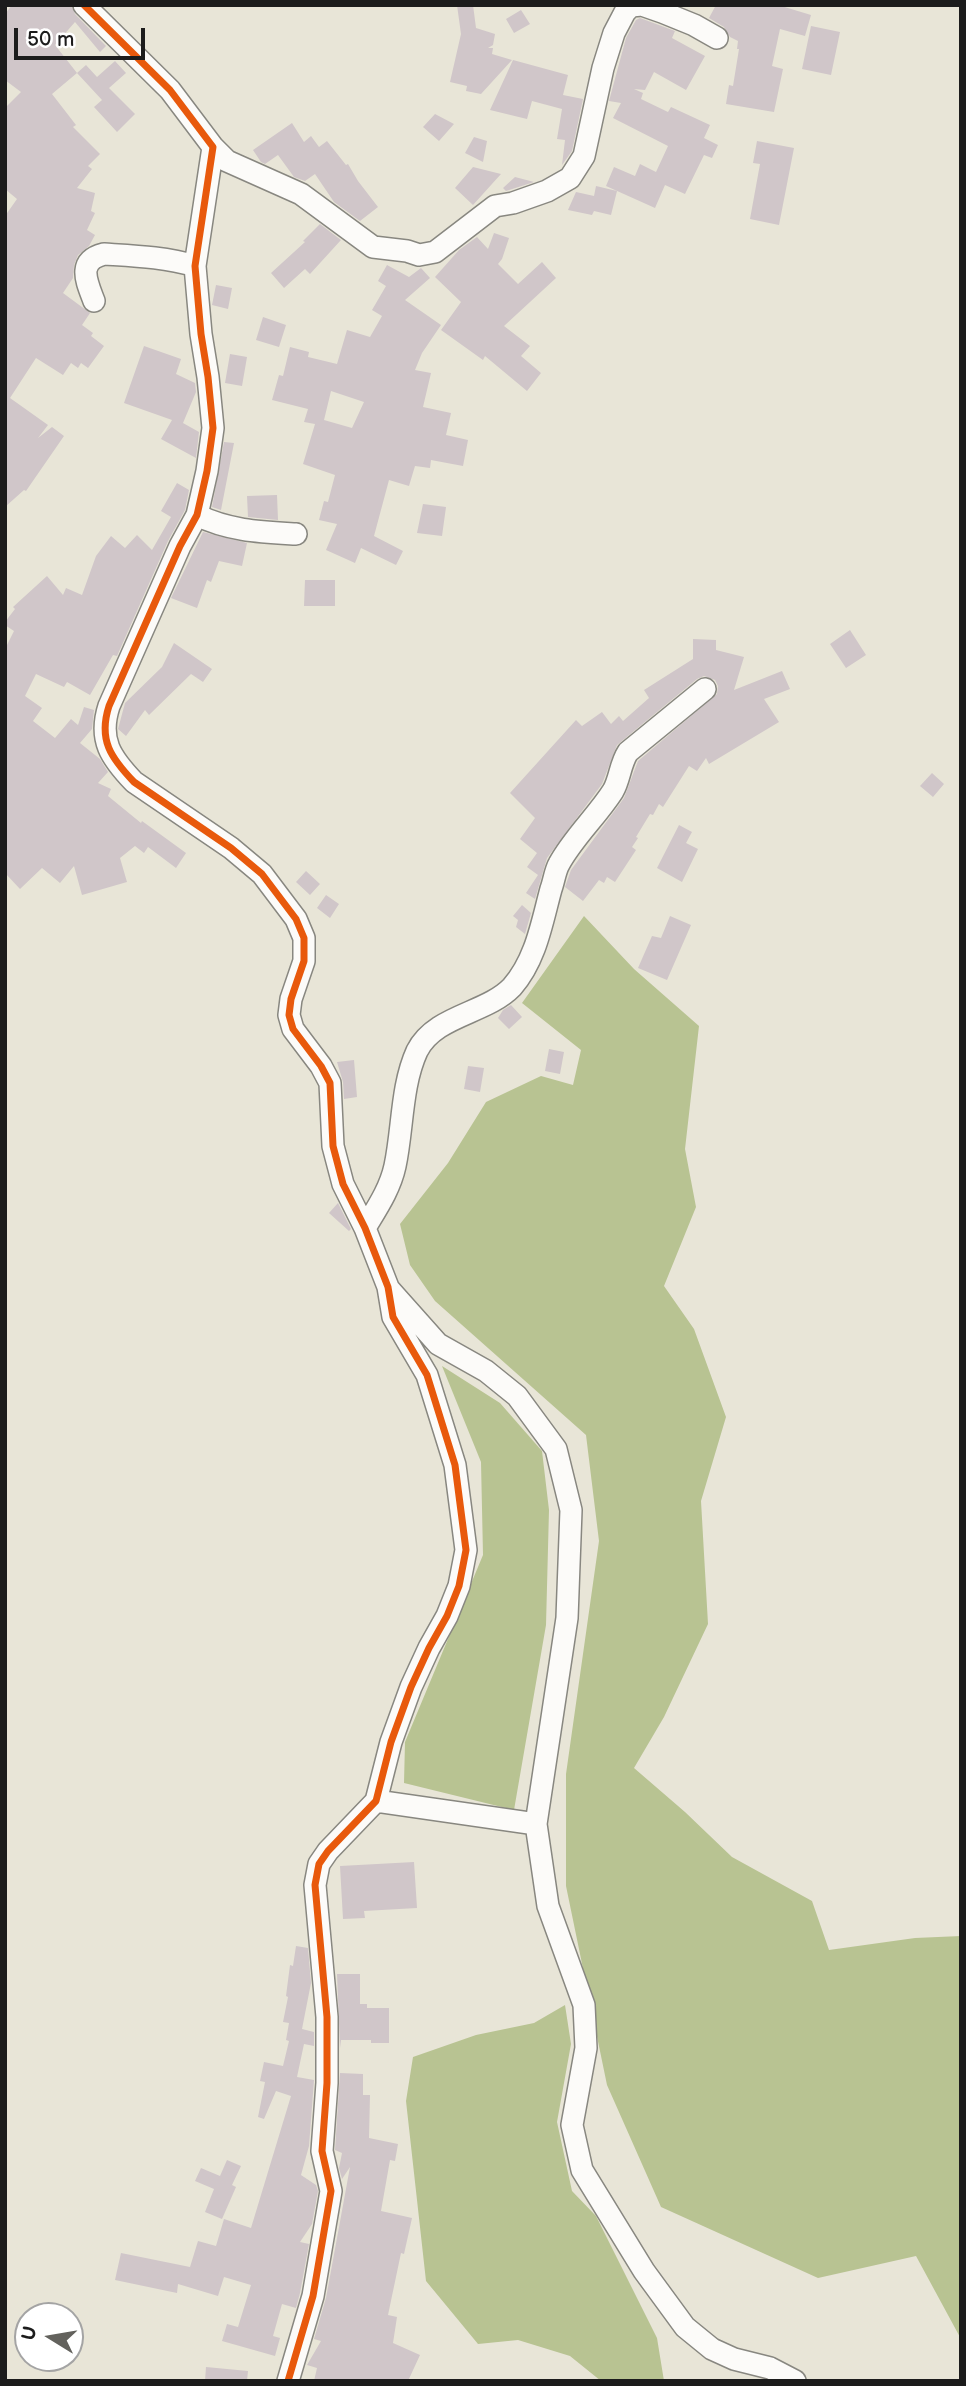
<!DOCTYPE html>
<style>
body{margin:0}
#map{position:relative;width:966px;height:2386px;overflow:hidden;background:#e8e5d7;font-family:"Balsamiq Sans",sans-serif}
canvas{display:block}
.frame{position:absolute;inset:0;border:7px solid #1c1c1c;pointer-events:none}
.north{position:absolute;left:14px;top:2302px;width:70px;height:70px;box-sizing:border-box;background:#fff;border:2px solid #a4a4a4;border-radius:50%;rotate:281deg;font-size:19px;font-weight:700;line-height:28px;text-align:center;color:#1c1c1c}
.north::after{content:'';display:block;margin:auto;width:24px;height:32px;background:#63625d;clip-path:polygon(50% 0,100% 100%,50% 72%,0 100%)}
.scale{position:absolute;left:14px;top:28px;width:131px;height:32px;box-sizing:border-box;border:4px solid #1c1c1c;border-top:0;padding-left:9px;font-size:21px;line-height:24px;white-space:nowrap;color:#1c1c1c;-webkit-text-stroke:5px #fff;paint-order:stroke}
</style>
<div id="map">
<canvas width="966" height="2386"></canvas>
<div class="frame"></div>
<div class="north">U</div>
<div class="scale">50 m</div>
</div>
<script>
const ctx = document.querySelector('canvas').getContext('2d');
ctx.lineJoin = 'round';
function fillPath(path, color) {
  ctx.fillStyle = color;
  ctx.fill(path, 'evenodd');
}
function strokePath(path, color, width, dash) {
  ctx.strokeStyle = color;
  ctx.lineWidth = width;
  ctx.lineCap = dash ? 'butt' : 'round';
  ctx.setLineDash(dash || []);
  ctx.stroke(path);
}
const forest = new Path2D(`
 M584,916L634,969L699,1026L685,1149L696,1207L664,1286L694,1329L726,1417L701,1501L708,1624L664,1717L634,1768L685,1812L732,1857L812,1901L829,1950L915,1938L961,1936V2339L916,2256L818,2278L661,2207L607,2085L566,1886V1774L599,1541L586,1435L435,1301L410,1265L400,1224L448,1163L486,1102L541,1076L573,1085L581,1050L522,1003Z
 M442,1366L500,1403L542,1451L549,1510L546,1625L514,1810L404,1783L405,1742L483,1555L481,1462Z
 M565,2005L571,2044L557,2122L572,2191L596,2216L657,2338L664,2381H601L570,2356L518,2340L478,2344L426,2281L406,2101L413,2057L476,2035L534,2023Z`);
const building = new Path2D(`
 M12,5H71L75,14L106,46L100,52L75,22L55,45L77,73L52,94L76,125L73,127L100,154L88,166L92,169L77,188L95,193L91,211L95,213L87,230L95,235L89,246L78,255L74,265L73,278L63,293L90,313L82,325L93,333L91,336L104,346L88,368L81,363L78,368L71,363L63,375L36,358L10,398L48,425L38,438L52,427L64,436L26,491L24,490L5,507V216L17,199L5,189V108L21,92L5,80V14Z
 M457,5H473L476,28L495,34L493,45L488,48H493L492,54L512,60L481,94L466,91L467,86L450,82L461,34Z
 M716,5H778L811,15L805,36L780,29L772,66L783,69L774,112L726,104L729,85L733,86L739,49H737L738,41L730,37L724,27L709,18Z
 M521,10L530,24L514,33L506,19Z
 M640,18L675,31L672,38L705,56L686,90L654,72L645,90L634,89L643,93L641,99L668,112L671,107L710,125L704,138L718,145L712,158L704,155L685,194L665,185L655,208L606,186L614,167L635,176L640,164L656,172L668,146L613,118L621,103L609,101L626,38L636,20Z
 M811,26L840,32L831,75L802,69Z
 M513,60L568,75L563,95L583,99L572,151L562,165L565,140L557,139L562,109L532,101L527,119L490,110Z
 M115,61L126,73L109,88L135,114L117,132L94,107L102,100L77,73L86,65L97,77Z
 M435,114L454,124L439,141L423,127Z
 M292,123L304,142L311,136L319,147L327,141L346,165L348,164L358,181L378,207L360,221L334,202L315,174L305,181L294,177L278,155L265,164L261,162L253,150Z
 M474,137L487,141L483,162L465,153Z
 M757,141L794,148L779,225L750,219L760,164L753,163Z
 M473,167L501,174L473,205L455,188Z
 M515,177L534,182L506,191L503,188Z
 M596,186L617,191L611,215L594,211L592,215L568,210L576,192L594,196Z
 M320,224L341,240L310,274L305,269L284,288L271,273L305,242L303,241Z
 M494,233L509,238L502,259L498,264L518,284L542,262L556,278L504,326L530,346L521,356L541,373L527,391L485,356L483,360L441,330L461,302L435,277L459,250L477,237L488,249Z
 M387,265L409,277L421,268L430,278L405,300L441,325L422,353L415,370L431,373L423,407L451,413L446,435L468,440L463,466L431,460L430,468L415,466L409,486L389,480L374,536L403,551L396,565L361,548L355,563L326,550L337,524L319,520L324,501L328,502L335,475L303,464L315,424L304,422L308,409L272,400L279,375L283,376L290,347L309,352L308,357L337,364L347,330L370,337L382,316L372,310L386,286L378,281ZM331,391L364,402L352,428L324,420Z
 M216,285L232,288L228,309L212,305Z
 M263,317L286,325L279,347L256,340Z
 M144,346L181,359L176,374L195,383L196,392L183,423L199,432L196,458L161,439L172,420L124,403Z
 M230,354L247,357L242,386L225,383Z
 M224,442L234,443L221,510L212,507Z
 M177,483L189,490L185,510L168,541L117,656L113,655L90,695L67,682L64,687L36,674L25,696L42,708L33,721L55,738L71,719L78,725L84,707L94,710L92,729L80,743L100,759L108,772L98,783L111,789L108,796L141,823L142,821L186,853L176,868L148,847L144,853L135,846L120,858L127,882L82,895L74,866L60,883L42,868L20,889L5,873V649L14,631L5,625V622L15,609L13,607L47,576L63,595L66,588L82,595L96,556L111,536L125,548L137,535L152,550L171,517L161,511Z
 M277,495L278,520L248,517L247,496Z
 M423,504L446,507L442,536L417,533Z
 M203,532L247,543L242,566L219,561L211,582L207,580L197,608L171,598Z
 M305,580H335V606H304Z
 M850,630L866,655L846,668L830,644Z
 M693,639L716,640V650L744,657L734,690L782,671L790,689L764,699L779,722L709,764L706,758L697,771L689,766L663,807L659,804L653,815L650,814L636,837L638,838L632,847L636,850L615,882L607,877L604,883L599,880L583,901L565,887L571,870L624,798L638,761L717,694L718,686L715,680L704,676L697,679L617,745L602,784L547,858L535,899L526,893L538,875L527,867L537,853L520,839L535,818L510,793L576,720L582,726L602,712L611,724L619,716L623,721L649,698L644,690L693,659Z
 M174,643L212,669L203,682L191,674L149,715L145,710L126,736L118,729L125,703L162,667Z
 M932,773L944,784L933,797L920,786Z
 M679,825L692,832L686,843L698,849L682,882L657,868Z
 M306,871L320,884L310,895L296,882Z
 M326,895L339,904L330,918L317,908Z
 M522,905L531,913L525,934L516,927L518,920L513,916Z
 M670,916L691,925L667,980L638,968L652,936L661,938Z
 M511,1005L522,1017L509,1029L498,1018L503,1010Z
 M549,1049L564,1052L560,1074L545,1071Z
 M354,1060L357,1097L344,1099L343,1082L337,1062Z
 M468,1066L484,1068L480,1092L464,1089Z
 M338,1203L351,1229L349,1231L329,1213Z
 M414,1862L417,1908L364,1911L365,1918L343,1919L340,1866Z
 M296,1946L308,1948L311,1983L302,2029L314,2032V2046L304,2044L297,2077L314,2080L309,2146L301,2175L316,2185L318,2191L312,2224L300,2242L309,2244L300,2293L296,2308L282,2304L273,2336L280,2338L275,2356L222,2341L227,2324L238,2327L251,2285L224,2277L218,2296L178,2284L177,2293L115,2280L121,2253L190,2267L198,2241L216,2246L224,2219L251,2228L291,2096L276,2091L264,2119L258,2117L265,2082L260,2081L264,2062L283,2066L289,2041L286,2040L289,2023L283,2022L288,1997L286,1996L290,1965L293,1966Z
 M337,1974H360V2004H367V2008H389V2043H371V2040H341L340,2048Z
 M340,2073L363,2074V2095H370L369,2138L398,2144L395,2161L390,2160L381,2211L412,2218L404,2254L401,2253L388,2315L397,2317L393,2343L420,2355L408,2381H314L317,2368L307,2365L321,2341L314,2339L326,2298L350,2167L342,2179L339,2168L342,2153L335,2150Z
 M227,2160L241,2166L232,2185L236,2187L222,2219L205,2212L214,2189L195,2181L201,2168L220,2176Z
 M206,2367L248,2371L247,2381H205Z`);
const minor = new Path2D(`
 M84,5L170,90L213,147L195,266L201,334L208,377L213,428L207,471L197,515L180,546L109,706C98,740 111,758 134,782L231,848L262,874L296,919L304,938V961L291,999L289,1015L293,1029L321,1066L330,1083L333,1146L343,1184L365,1228L388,1287L393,1317L427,1375L455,1465L466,1550L459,1586L447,1616L429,1648L411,1687L391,1742L376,1801L328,1851L319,1864L315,1885L327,2017V2083L322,2151L331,2191L313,2296L288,2381
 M213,147L227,161L301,194L373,247L407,251L419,255L435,252L495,206L513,203L547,191L570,178L584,156L603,68L614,33L625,12L631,6L642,5L662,12L694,25L717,38
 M94,301C87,282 76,261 104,254C135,256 165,257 195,266
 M197,515C229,531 262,532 296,534
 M365,1228C377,1208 390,1189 395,1166C403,1129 401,1086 417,1051C435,1015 486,1014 512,987C536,960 542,922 551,889C554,881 555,871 559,864C573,838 597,816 613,791C620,779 620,764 628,752L705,689
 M389,1289L438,1344L486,1371L517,1396L556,1449L571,1510L567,1618L536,1824L548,1906L584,2005L586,2048L572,2125L582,2170L644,2271L685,2327L712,2349L734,2359L770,2368L795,2381
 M376,1801L536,1824`);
const cycleway = new Path2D(`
 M84,5L170,90L213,147L195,266L201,334L208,377L213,428L207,471L197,515L180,546L109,706C98,740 111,758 134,782L231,848L262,874L296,919L304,938V961L291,999L289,1015L293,1029L321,1066L330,1083L333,1146L343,1184L365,1228L388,1287L393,1317L427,1375L455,1465L466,1550L459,1586L447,1616L429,1648L411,1687L391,1742L376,1801L328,1851L319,1864L315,1885L327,2017V2083L322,2151L331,2191L313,2296L288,2381`);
fillPath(forest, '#b8c392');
fillPath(building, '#d0c6c9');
strokePath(minor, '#888780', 24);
strokePath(minor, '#fcfbf9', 21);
strokePath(cycleway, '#e8590c', 7);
</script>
